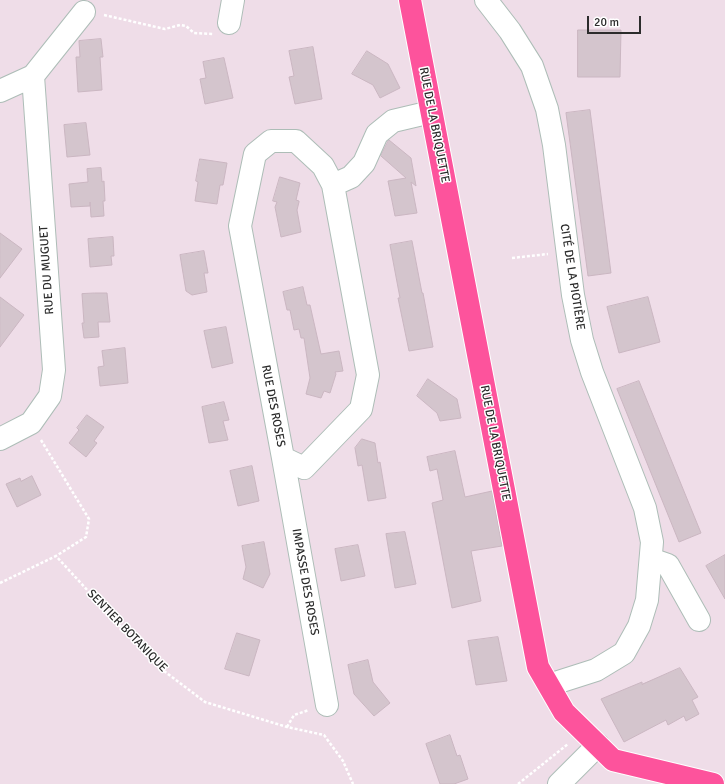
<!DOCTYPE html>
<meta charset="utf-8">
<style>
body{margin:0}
#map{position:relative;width:725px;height:784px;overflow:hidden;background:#efdde8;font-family:Signika,sans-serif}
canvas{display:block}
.scale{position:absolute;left:587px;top:16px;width:54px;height:18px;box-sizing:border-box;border:2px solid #2c2c2c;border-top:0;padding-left:5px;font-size:12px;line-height:14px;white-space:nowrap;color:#2c2c2c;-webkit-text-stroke:3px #fff;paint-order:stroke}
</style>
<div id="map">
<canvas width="725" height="784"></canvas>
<div class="scale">20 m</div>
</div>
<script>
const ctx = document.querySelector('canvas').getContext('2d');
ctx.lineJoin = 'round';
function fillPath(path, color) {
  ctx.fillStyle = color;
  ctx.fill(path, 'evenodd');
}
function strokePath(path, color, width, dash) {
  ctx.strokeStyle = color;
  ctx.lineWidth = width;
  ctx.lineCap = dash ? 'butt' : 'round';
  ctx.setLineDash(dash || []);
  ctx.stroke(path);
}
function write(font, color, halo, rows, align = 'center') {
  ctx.font = font + ' Signika,sans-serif';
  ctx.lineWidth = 3;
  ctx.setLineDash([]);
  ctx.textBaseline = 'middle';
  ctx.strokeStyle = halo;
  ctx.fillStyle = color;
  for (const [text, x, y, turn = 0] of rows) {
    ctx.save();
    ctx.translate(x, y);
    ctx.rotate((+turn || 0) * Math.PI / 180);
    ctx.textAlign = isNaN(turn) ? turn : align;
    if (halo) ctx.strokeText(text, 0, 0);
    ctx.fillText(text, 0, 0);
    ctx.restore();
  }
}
const building = new Path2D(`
 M578,30H621L620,77H578Z
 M101,39L103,57H100L102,90L78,92L76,57H80L79,41Z
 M313,47L322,99L295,104L289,77L294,76L289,51Z
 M367,51L388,64L400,88L380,98L373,85L352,74Z
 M224,58L233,98L205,104L200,79L206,78L203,62Z
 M590,110L611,273L588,276L566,113Z
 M86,123L90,155L67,157L64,125Z
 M389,140L411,158L416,186L411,182L417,213L395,216L388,181L406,178L381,156Z
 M200,159L227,163L223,185H220L217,204L195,201L198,182L196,181Z
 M101,168L102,182L104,181L105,201H103L104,216L91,217L90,202V206L71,207L69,184L88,182L87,169Z
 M280,177L300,183L296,200L299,201V202L297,210L301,232L281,237L275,207L277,202L273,201Z
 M0,233L22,249L0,278Z
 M113,237L114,256H111L112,265L90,267L88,239Z
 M412,241L422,293H423L433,347L409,351L398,298H400L390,245Z
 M204,251L208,273H204L207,292L192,295L186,291L180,255Z
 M303,287L307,305H310L321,354L339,351L343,371L335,372L336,374L330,393L324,391L321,398L306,394L310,378L304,338H301L299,329L294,330L290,310H287L283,292Z
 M95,293H107L110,322H98L99,337L84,338L82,323H84L82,294Z
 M0,297L24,315L0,347Z
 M648,297L660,342L619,353L607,307Z
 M226,327L233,363L212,368L204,331Z
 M125,348L128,383L100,386L98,367L104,366L102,351Z
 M428,379L457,399L461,418L440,421L437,413L417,396Z
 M639,381L701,533L679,542L617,389Z
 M224,402L229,420L223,421L228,440L209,443L202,407Z
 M87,415L104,427L94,441L97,443L86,457L69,443L79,430L77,428Z
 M362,439L375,443L378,463L380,462L386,498L368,501L362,465L358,466L355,448Z
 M455,451L465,497L492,491L502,546L471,551L481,601L452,608L432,503L443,500L437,469L430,471L427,457Z
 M252,466L259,501L238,506L230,471Z
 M32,476L41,495L17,507L6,484L20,478L21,481Z
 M405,532L416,584L395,588L386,534Z
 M264,542L270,574L263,588L243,579L246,567L242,546Z
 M358,545L365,576L341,581L335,549Z
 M725,555V599L706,566Z
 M237,633L260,640L249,676L225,669Z
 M498,637L507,681L476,685L468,641Z
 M368,660L373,682L390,703L374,716L354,694L348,665Z
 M680,668L698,697L692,700L699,714L686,721L684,716L668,725L666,720L624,742L601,699L642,682V684Z
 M450,735L457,756L460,755L468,779L454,784H440L426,744Z`);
const path = new Path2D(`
 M104,15L165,29L180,25L186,26L194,33L213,34
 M512,258L548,254
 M41,440L89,519L86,537L56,556
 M0,583L56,556L156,665L205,702L287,727L324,735L343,761L353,784
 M287,727L294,715L309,710
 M518,784L568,744`);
const minor = new Path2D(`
 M486,0L510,31L532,66L547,109L554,145L573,295L582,340L592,372L645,508L652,542L647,600L639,626L624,653L596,670L549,685
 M229,23L233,0
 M0,91L33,76L84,12
 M333,185L323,166L296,141H271L255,154L240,226L283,458L304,468L361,409L368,375L333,185L351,177L364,163L377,134L393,121L431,112
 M0,439L31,423L50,396L54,370L33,76
 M283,458L327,705
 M651,559L668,565L699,620
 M559,784L598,745`);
const major = new Path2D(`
 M410,0L538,667L564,712L613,760L713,784`);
const streetNames = [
 ["RUE DE LA BRIQUETTE",434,125,79],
 ["RUE DU MUGUET",47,270,-94],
 ["CITÉ DE LA PIOTIÈRE",572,277,81],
 ["RUE DES ROSES",273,406,79],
 ["RUE DE LA BRIQUETTE",495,443,79],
 ["IMPASSE DES ROSES",305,582,80],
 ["SENTIER BOTANIQUE",127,631,46]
];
fillPath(building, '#d4c5cd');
strokePath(building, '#cab6c1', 1);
strokePath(minor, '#adbdb7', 24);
strokePath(major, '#fff', 24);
strokePath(path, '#fff', 2.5, [3, 2]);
strokePath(minor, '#fff', 22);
strokePath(major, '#fd539c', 22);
write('12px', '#2c2c2c', '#fff', streetNames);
</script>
